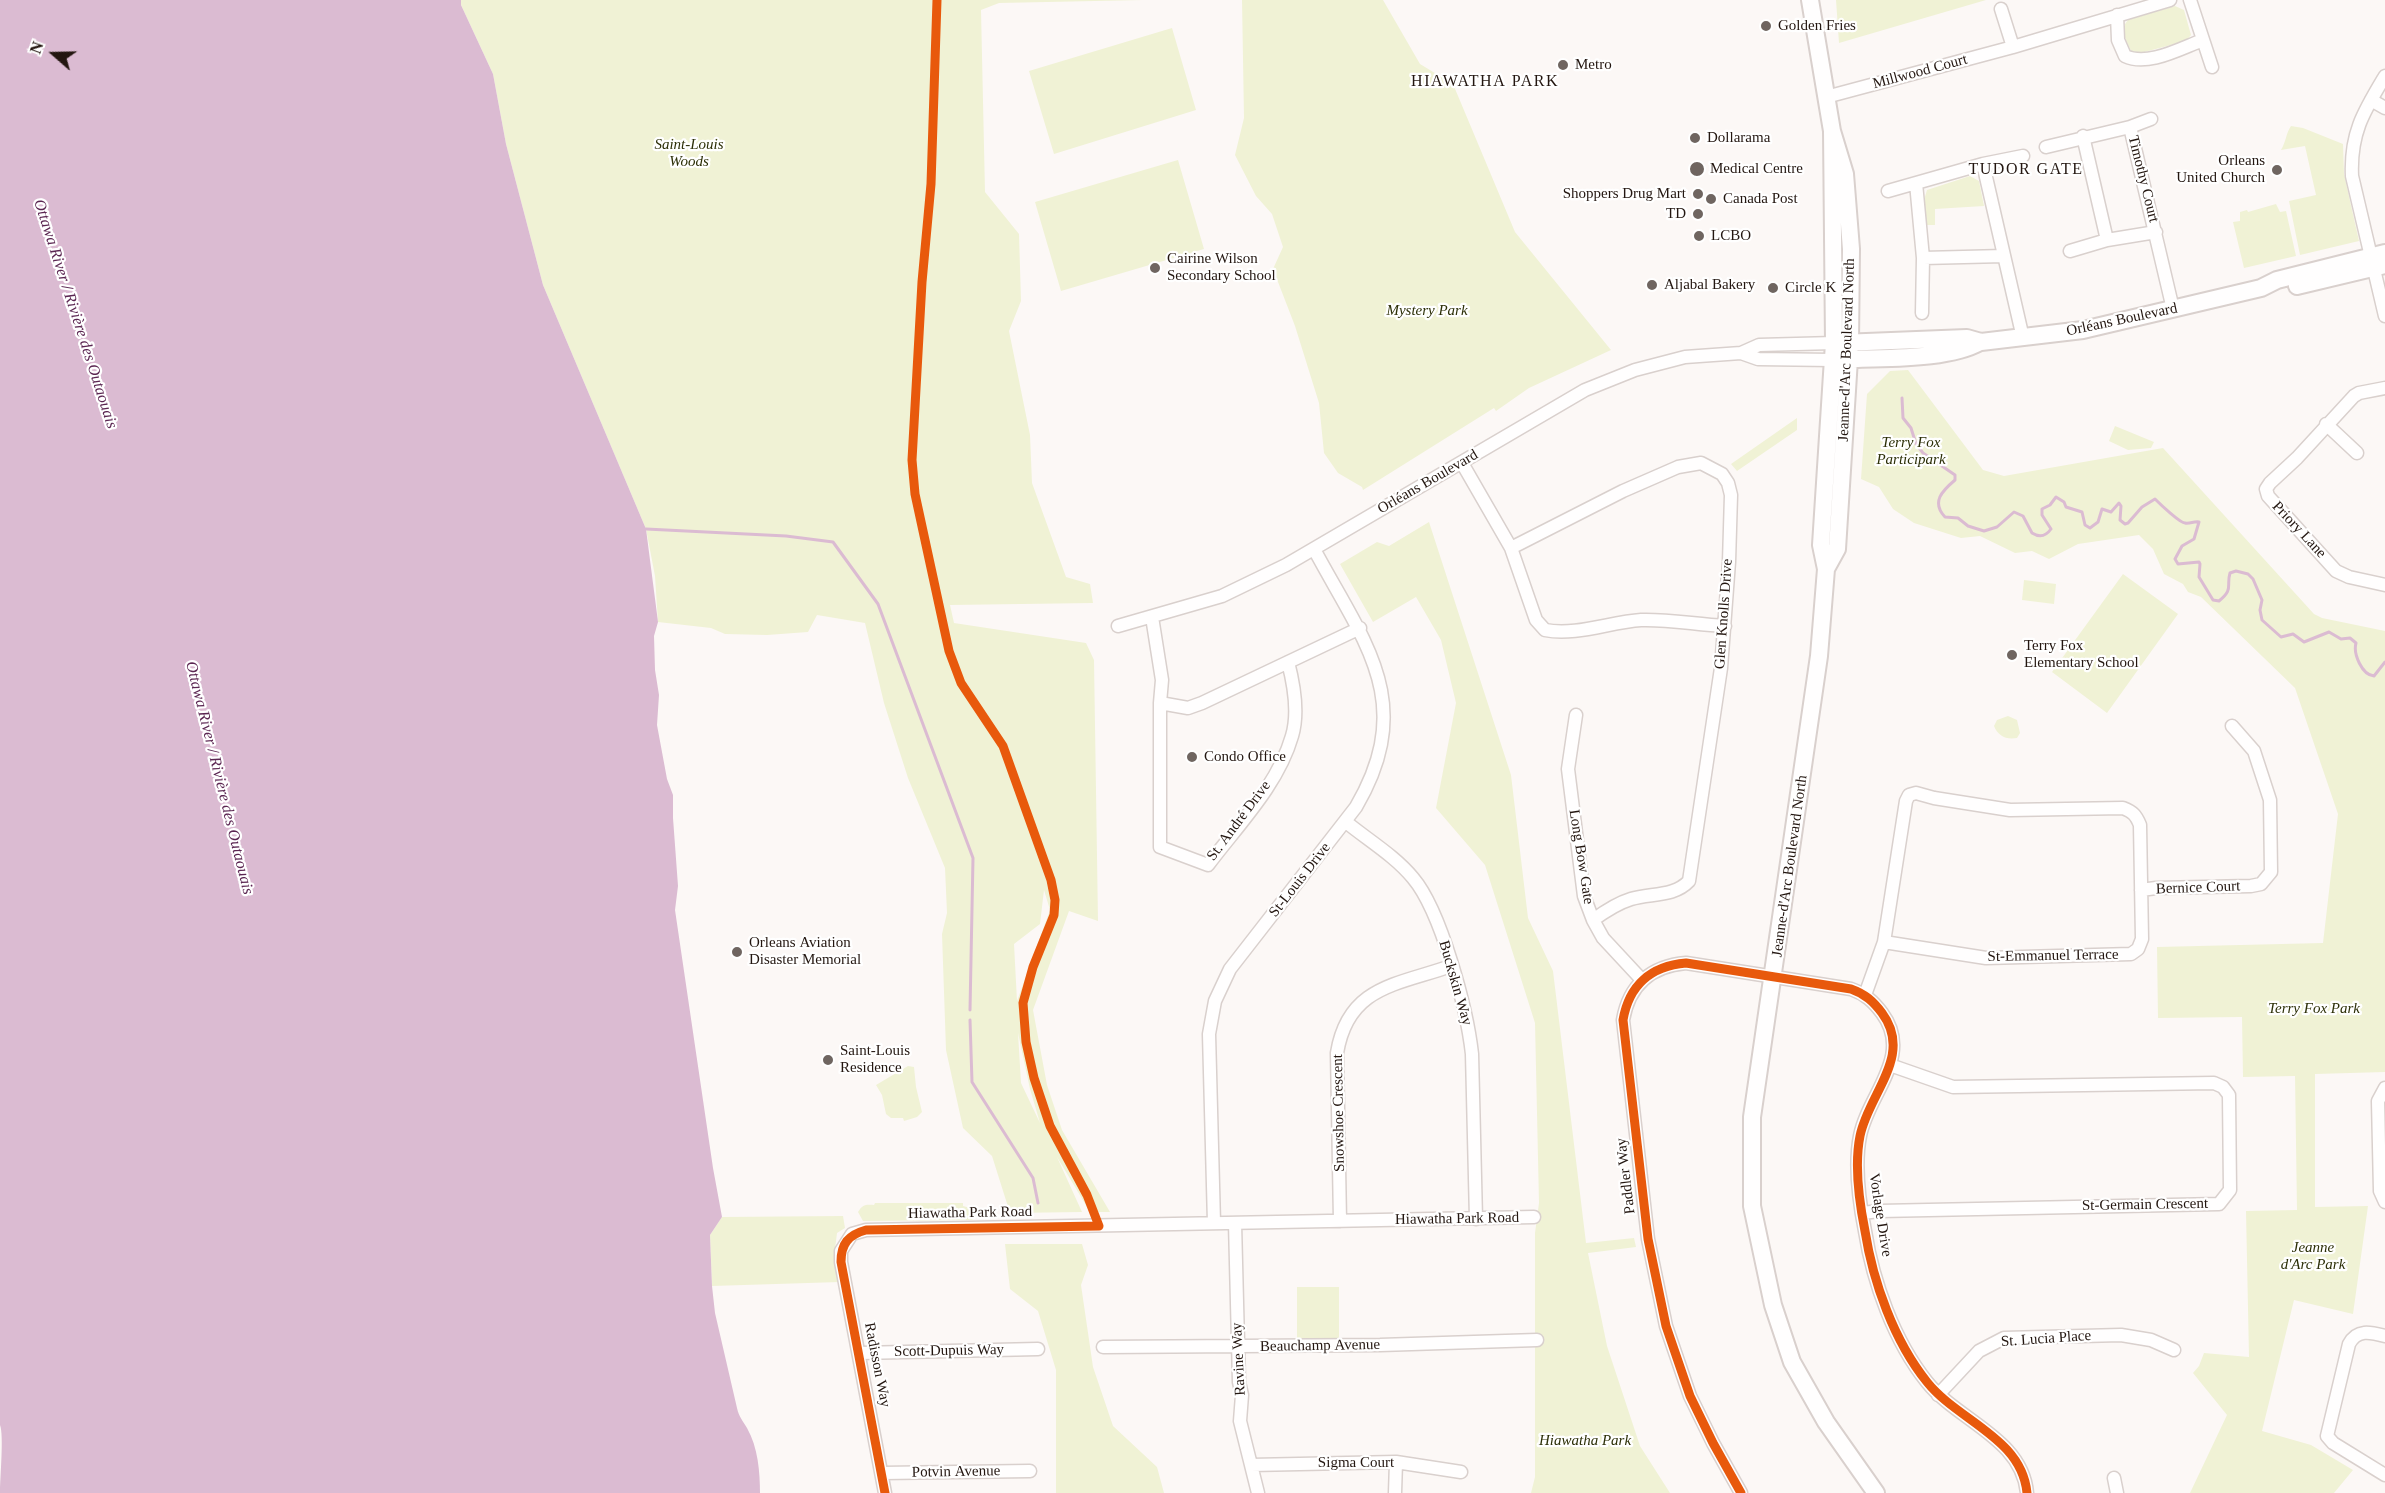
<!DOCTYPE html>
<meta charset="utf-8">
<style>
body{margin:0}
#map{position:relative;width:2385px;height:1493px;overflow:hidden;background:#fcf8f6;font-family:"Times New Roman",serif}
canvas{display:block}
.north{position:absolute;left:24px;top:24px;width:60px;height:60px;-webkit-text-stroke:4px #fff;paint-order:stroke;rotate:290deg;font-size:16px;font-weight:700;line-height:24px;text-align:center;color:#231610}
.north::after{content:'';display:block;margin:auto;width:21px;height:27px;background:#231610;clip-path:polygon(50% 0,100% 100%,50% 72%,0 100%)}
</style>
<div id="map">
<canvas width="2385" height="1493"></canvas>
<div class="north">N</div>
</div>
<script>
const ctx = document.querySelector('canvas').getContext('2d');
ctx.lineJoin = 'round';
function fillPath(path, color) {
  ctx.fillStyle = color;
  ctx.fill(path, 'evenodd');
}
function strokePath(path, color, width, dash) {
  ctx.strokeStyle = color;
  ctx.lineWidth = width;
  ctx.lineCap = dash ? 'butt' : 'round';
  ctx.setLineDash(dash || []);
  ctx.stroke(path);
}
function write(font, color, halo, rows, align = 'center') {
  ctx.font = font + ' "Times New Roman",serif';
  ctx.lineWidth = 4.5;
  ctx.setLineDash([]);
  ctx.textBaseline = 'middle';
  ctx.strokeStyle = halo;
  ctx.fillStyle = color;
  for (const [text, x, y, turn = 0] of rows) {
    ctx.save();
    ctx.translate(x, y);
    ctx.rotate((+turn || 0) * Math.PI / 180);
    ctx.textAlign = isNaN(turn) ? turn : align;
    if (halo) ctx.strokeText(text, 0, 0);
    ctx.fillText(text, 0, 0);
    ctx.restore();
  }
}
const green = new Path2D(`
 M461,0H1143L999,3L981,10L985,192L1019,234L1021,301L1009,331L1030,435L1032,483L1066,577L1090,584L1093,603L950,605L954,623L1086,643L1094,660L1098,921L1069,911L1033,1010L1047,1085L1062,1130L1110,1212H1090L1057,1157L1082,1212L1010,1213L992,1156L963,1128L946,1050L942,934L947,913L945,868L908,778L884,703L865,623L817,615L808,632L767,635L725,634L711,628L658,622L655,576L646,529L543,285L506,144L493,74L461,5ZM1044,890L1050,910L1017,1001L1014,944L1040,924ZM1018,1033L1030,1089L1040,1123L1021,1083Z
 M1242,0H1383L1420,64L1453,84L1515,232L1611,350L1529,388L1496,411L1494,408L1363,490L1362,487L1338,473L1324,453L1319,403L1295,326L1273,269L1283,247L1272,214L1256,196L1235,155L1244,118Z
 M1836,0H1986L1839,43Z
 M2175,6L2184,10L2191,35L2186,41L2133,55C2128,43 2118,30 2128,20Z
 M1172,28L1196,110L1054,154L1029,71Z
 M2291,126L2303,128L2343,144L2344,174L2359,241L2300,255L2289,201L2316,195L2305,146L2281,150C2286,142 2286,133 2291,126Z
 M1178,160L1204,249L1061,291L1035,202Z
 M1970,176L1979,181L1984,206L1935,209V225H1926L1924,200L1927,190Z
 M2276,204L2280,212L2286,211L2296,256L2244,268L2233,222L2240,221V212L2247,210L2248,212Z
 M1908,370L1983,470L2004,476L2163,448L2314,614L2322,618L2385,631V1072L2315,1074V1207L2368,1206L2353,1314L2294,1300L2262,1431L2311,1445L2353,1470L2334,1493H2190L2227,1415L2193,1373L2199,1366L2204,1353L2249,1357L2246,1211L2297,1210L2295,1076L2243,1077L2242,1017L2158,1018L2157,947L2323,943L2338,814L2295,688L2201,597L2188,592L2183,584L2164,574L2153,549L2139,535L2078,544L2049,559L2032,551L2015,553L1980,536L1961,538L1914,523L1893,509L1879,487L1861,479L1867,394L1890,371Z
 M1797,418V430L1737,471L1731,464Z
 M2115,426L2154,442L2151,448L2128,450L2109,441Z
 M1429,522L1511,775L1528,918L1553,971L1586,1243L1634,1238L1636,1247L1588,1253L1607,1346L1640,1446L1670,1493H1531L1535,1477V1233L1539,1203L1535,1023L1485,865L1436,808L1456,703L1441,640L1416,597L1373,622L1340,564L1377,542L1389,546Z
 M2123,574L2178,614L2107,713L2052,672Z
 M2024,580L2056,584L2054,604L2022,600Z
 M2008,716L2017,720L2020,733L2017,738C2006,740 1998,736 1994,726L1997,720Z
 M908,1066L914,1067L916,1087L922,1112L917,1117L904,1121L903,1118H891L886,1114L882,1095L876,1085Z
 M875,1203H963V1206L974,1209L977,1216L972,1220L863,1221L858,1212C862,1205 866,1204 874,1205Z
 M843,1216L845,1228L837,1233L835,1249L840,1282L712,1286L710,1235L722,1217Z
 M1005,1244H1082L1088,1265L1081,1285L1093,1367L1113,1426L1157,1467L1164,1493H1056V1370L1038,1311L1010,1289Z
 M1297,1287H1339V1339L1297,1340Z`);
const water = new Path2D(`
 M0,0H461V5L493,74L506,144L543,285L646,529L658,622L654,636L655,670L659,695L657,725L667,779L673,795V818L678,886L675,910L713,1168L722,1217L710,1235L712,1286L715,1313L737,1408C739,1417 743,1421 747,1428C758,1447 760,1472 760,1493H0C0,1478 4,1435 0,1425Z`);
const stream = new Path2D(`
 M1902,398L1903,418L1911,428L1916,444L1923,453L1955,475V480C1942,491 1931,502 1945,517L1958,518L1968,526L1984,531L1997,527L2014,512L2023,516L2032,533C2040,538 2046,536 2051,529L2042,515V509L2050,505L2056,497L2064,502L2066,507L2082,512L2085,525L2090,528L2098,522L2102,509L2111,512L2119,503L2121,506L2120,520L2125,524L2128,523L2142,507L2155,499C2160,504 2180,523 2185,523C2190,524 2194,521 2199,522L2194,539L2182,546L2175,559L2178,564L2199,562L2200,564L2199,577L2213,600L2219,601C2234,589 2226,586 2230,573L2236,571L2248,574L2253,579L2262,600L2260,610L2262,620L2281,637L2293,634L2304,642L2329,632L2341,639L2350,638L2356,643C2353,654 2362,675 2374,676L2385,662
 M646,529L786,536L833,542L878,604L973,858L970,1010
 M970,1020L972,1082L1033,1178L1038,1203`);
const minor = new Path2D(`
 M2190,0L2212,67
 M2001,9L2013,47
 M2117,15L2118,40L2125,56C2148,67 2181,48 2203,40
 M2385,76C2364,111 2350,133 2352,176L2385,316
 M1826,97L2013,47L2170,0
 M2371,100L2385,108
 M2130,127L2173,309
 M2046,147L2130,127L2151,119
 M1983,164L2023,338
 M1916,183L1923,258L2004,256
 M1888,191L1983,164L2023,156
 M2107,240L2156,232
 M2070,251L2107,240L2083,136
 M1922,313L1923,258
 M1741,353L1758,359L1833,360
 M2385,388L2359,393L2354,396L2297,458L2270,483L2266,489L2268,496L2336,571L2349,577L2385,585
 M2326,424L2357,453
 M1462,463L1511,548L1536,620L1545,630C1576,636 1610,622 1641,620C1669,619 1698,625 1725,626
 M1511,548L1623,491L1678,467L1701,463L1722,474L1728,483L1731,495L1729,562L1721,668L1689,881C1674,897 1651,893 1631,899C1618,903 1604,912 1593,920
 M1152,617L1162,680L1160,703V847L1208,865C1238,825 1278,785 1292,736C1299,713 1294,685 1288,662
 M1118,626L1222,596L1286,565L1585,390L1635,370L1685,357L1741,353L1759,345L1834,343
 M1160,703L1188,708L1202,703L1360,628
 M1576,715L1568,769L1584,896L1593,920L1603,938L1642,980
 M1346,822C1368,840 1395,856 1413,878C1441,911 1467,1009 1472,1054L1476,1219
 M2141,890L2156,888L2251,886L2261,884L2271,872L2270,800L2254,751L2232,726
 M1865,995L1884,942L1906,801L1909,795L1916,793L1934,798L2010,810L2123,808C2133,812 2136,815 2140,825L2142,939L2138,949L2131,954L1986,958L1884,942
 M2385,1088L2378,1101L2380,1191L2385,1202
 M1862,1213L1880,1211L2219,1204L2230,1190L2229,1095L2223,1087L2214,1083L1953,1087L1890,1065
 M1340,1221L1337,1053C1348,986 1397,985 1451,966
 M1214,1223L1209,1034L1215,1001L1230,969L1356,807C1418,701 1363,641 1314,549
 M1235,1223L1239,1382L1242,1395L1240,1421L1258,1493
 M2385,1336C2370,1332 2357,1329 2349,1344L2327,1436L2333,1443L2385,1475
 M1103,1347L1380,1345L1537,1340
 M860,1353L1038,1349
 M1938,1395L1979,1351L2004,1338L2121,1335L2151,1340L2174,1350
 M1251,1465L1396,1462L1461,1472
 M882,1473L1030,1471
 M2114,1478L2117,1493
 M885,1493L841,1262V1251L852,1234L866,1230L1534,1217
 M1395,1493L1396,1462
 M1741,1493L1713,1443L1690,1396L1666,1326L1648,1239L1623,1020C1629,985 1651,966 1686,963L1851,989C1865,994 1873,1001 1882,1013C1914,1056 1868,1094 1860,1136C1854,1166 1859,1201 1865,1231C1873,1282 1894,1341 1927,1382C1958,1421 2022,1438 2027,1493`);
const major = new Path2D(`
 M1810,0L1832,131L1845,174L1851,249L1850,343L1837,549L1826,569
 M1832,131L1834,343L1821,545L1826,569L1819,656L1752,1117V1206L1773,1305L1792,1362L1826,1422L1876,1493
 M2297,286L2385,265
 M1841,343L1967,338L1981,342L2083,330L2261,288L2277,280L2385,253
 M1840,360C1879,357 1946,361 1980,342`);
const cycleway = new Path2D(`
 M885,1493L841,1262C841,1244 848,1235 866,1230L1099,1226L1087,1195L1050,1126L1034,1078L1026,1042L1023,1003L1033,967L1054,915L1055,900L1051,880L1003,746L961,683L949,651L915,494L912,460L922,282L931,184L937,0
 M1741,1493L1713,1443L1690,1396L1666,1326L1648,1239L1623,1020C1629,985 1651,966 1686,963L1851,989C1865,994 1873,1001 1882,1013C1914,1056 1868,1094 1860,1136C1854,1166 1859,1201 1865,1231C1873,1282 1894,1341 1927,1382C1958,1421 2022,1438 2027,1493`);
const markers = [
 [1766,26,6,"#6f6560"],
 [1563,65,6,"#6f6560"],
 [1695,138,6,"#6f6560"],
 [1697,169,8,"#6f6560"],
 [2277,170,6,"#6f6560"],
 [1698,194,6,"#6f6560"],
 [1711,199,6,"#6f6560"],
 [1698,214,6,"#6f6560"],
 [1699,236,6,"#6f6560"],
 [1155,268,6,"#6f6560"],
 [1652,285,6,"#6f6560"],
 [1773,288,6,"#6f6560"],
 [2012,655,6,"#6f6560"],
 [1192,757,6,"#6f6560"],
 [737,952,6,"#6f6560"],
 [828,1060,6,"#6f6560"]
];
const poiNames = [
 ["Golden Fries",1778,26],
 ["Metro",1575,65],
 ["Dollarama",1707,138],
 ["Orleans",2265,161,"right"],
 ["United Church",2265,178,"right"],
 ["Medical Centre",1710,169],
 ["Shoppers Drug Mart",1686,194,"right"],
 ["Canada Post",1723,199],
 ["TD",1686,214,"right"],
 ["LCBO",1711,236],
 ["Cairine Wilson",1167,259],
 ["Secondary School",1167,276],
 ["Aljabal Bakery",1664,285],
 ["Circle K",1785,288],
 ["Terry Fox",2024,646],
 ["Elementary School",2024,663],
 ["Condo Office",1204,757],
 ["Orleans Aviation",749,943],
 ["Disaster Memorial",749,960],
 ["Saint-Louis",840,1051],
 ["Residence",840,1068]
];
const streetNames = [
 ["Millwood Court",1920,72,-15],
 ["Timothy Court",2143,179,76],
 ["Orléans Boulevard",2122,320,-12],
 ["Jeanne-d'Arc Boulevard North",1847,350,-88],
 ["Orléans Boulevard",1428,482,-30],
 ["Priory Lane",2299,530,47],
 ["Glen Knolls Drive",1724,614,-86],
 ["St. André Drive",1239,821,-53],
 ["Long Bow Gate",1581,857,81],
 ["Jeanne-d'Arc Boulevard North",1790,866,-82],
 ["St-Louis Drive",1300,880,-52],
 ["Bernice Court",2198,888,-2],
 ["St-Emmanuel Terrace",2053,956,-1],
 ["Buckskin Way",1455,983,74],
 ["Snowshoe Crescent",1339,1113,-91],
 ["Paddler Way",1626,1176,-97],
 ["St-Germain Crescent",2145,1205,-1],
 ["Hiawatha Park Road",970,1213,-1],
 ["Vorlage Drive",1880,1215,81],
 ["Hiawatha Park Road",1457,1219,-1],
 ["St. Lucia Place",2046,1339,-4],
 ["Beauchamp Avenue",1320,1346,-1],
 ["Scott-Dupuis Way",949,1351,-1],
 ["Ravine Way",1239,1359,-93],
 ["Radisson Way",877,1365,79],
 ["Sigma Court",1356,1463],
 ["Potvin Avenue",956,1472,-1]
];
const parkNames = [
 ["Saint-Louis",689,145],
 ["Woods",689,162],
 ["Mystery Park",1427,311],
 ["Terry Fox",1911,443],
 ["Participark",1911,460],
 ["Terry Fox Park",2314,1009],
 ["Jeanne",2313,1248],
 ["d'Arc Park",2313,1265],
 ["Hiawatha Park",1585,1441]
];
const neighbourhoodNames = [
 ["HIAWATHA PARK",1485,82],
 ["TUDOR GATE",2026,170]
];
const waterNames = [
 ["Ottawa River / Rivière des Outaouais",75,314,72],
 ["Ottawa River / Rivière des Outaouais",219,778,76]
];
fillPath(green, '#f0f2d5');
fillPath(water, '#dbbbd2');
strokePath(stream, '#dbbbd2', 3);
strokePath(minor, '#d9d0cd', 15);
strokePath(major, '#d9d0cd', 20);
strokePath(minor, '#fffefe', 12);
strokePath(major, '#fffefe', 16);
strokePath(cycleway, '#e8590c', 9);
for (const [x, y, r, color] of markers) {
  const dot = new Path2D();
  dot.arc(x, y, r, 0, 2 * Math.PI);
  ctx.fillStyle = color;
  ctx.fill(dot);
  strokePath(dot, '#fff', 2);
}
write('15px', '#231610', '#fff', poiNames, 'left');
write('15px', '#231610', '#fff', streetNames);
write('italic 15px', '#2c2f07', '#fff', parkNames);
ctx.letterSpacing = '1.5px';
write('16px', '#231610', '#fff', neighbourhoodNames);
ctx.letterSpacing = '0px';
write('italic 16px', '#5b2652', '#fff', waterNames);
</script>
